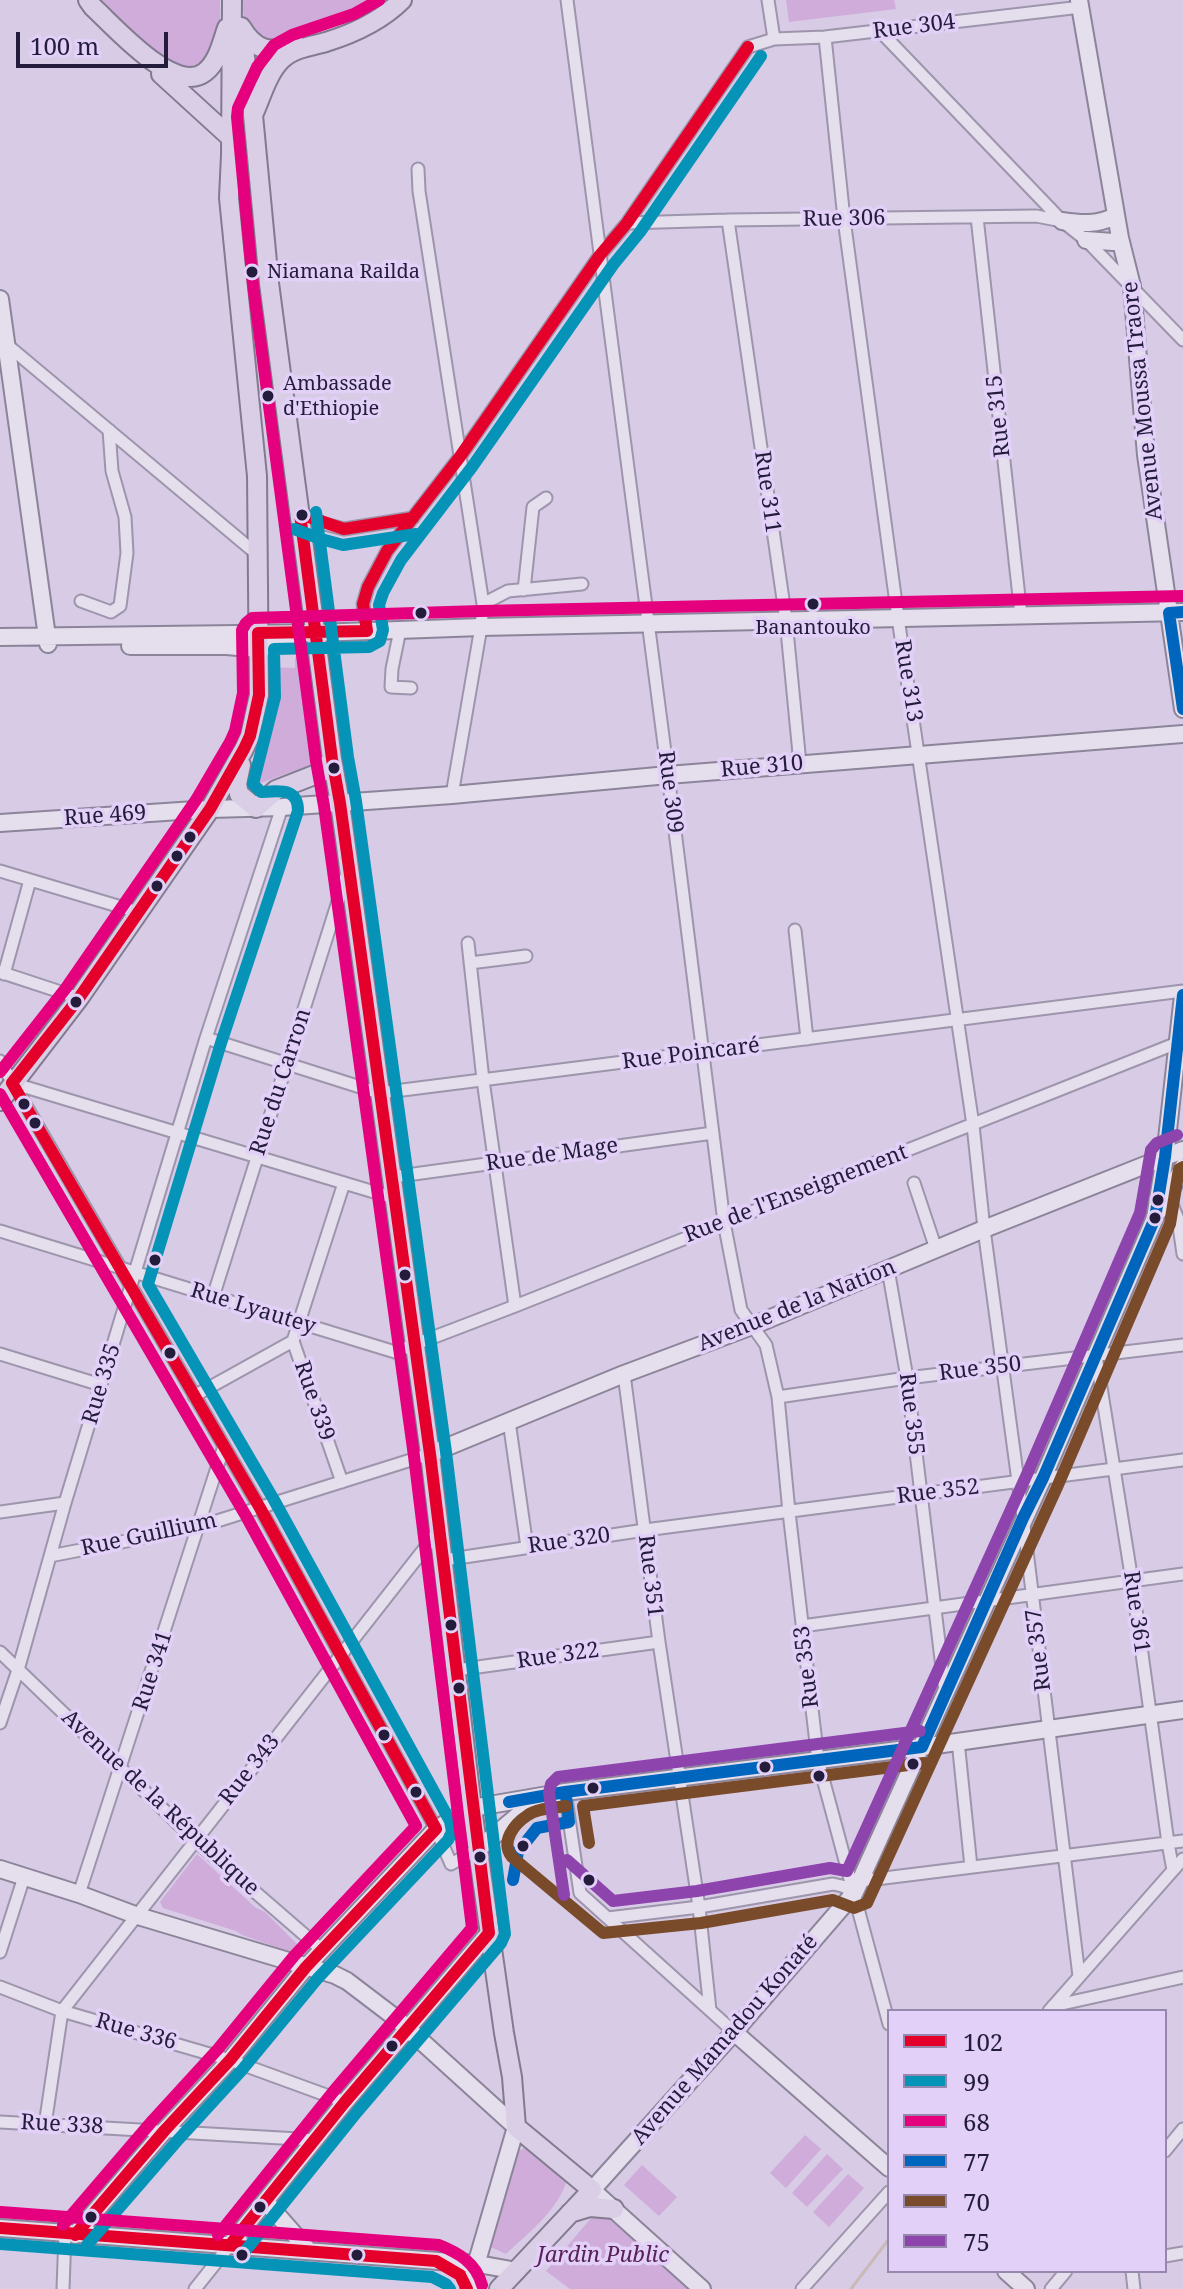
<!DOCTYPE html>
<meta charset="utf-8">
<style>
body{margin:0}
#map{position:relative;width:1183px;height:2289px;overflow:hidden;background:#d7cbe6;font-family:"Noto Serif",serif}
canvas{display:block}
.legend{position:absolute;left:887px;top:2009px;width:280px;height:264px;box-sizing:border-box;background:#e2d0f8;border:2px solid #9688ac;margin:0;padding:10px 14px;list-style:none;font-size:24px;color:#231c3a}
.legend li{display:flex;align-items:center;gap:16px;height:40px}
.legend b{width:40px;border:2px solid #9688ac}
.scale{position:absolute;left:16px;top:32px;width:152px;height:36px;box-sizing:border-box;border:4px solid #231c3a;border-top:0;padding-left:10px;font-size:24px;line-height:28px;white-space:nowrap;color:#231c3a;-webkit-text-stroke:6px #e2d0f8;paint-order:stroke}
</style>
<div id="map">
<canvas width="1183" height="2289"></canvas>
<ul class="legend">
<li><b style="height:10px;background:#e4002b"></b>102</li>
<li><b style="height:10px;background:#0594b8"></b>99</li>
<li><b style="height:10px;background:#e5007d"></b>68</li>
<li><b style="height:10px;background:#0065bd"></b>77</li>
<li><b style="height:10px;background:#7a4b2a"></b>70</li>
<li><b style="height:10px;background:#8e44ad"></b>75</li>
</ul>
<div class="scale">100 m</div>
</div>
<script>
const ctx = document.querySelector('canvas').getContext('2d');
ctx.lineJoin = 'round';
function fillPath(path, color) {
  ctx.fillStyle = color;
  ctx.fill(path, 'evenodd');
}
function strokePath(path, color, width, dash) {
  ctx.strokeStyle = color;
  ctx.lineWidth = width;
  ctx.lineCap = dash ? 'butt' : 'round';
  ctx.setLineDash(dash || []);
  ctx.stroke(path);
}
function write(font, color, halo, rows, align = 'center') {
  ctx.font = font + ' "Noto Serif",serif';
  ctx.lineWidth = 7;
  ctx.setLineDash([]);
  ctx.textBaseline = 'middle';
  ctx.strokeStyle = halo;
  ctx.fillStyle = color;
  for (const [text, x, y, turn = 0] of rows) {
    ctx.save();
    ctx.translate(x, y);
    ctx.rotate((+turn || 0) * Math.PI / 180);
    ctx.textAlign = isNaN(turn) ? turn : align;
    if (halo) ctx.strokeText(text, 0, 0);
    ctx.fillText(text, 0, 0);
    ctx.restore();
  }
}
const green = new Path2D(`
 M99,0H220V28L206,64L195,72L170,66L120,23Z
 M242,0H376L373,6C345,21 261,70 244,19C243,13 243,6 242,0Z
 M786,0H894L896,9L789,22Z
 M310,654L323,746L311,765L255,785V778L247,772C267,736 265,707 266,667L295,668V657Z
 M197,1854L256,1908L265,1912L299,1946L293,1953L242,1935L236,1931L163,1908L160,1902Z
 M805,2135L821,2149L786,2188L770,2173Z
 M525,2148L532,2150L566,2183C556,2212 527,2234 506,2254L482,2243L515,2152Z
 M827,2154L843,2169L807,2207L792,2193Z
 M642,2165L677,2197L659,2216L624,2185Z
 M848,2174L864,2188L829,2227L813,2212Z
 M598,2210L692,2289H570L546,2271Z`);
const stream = new Path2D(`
 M851,2289L889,2239`);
const street = new Path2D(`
 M567,0L668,775L724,1222L741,1310L766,1345L778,1397L789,1512L818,1760L889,2024
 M768,0L774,39
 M880,31L1062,221L1086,240L1183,340
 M825,37L844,219L898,618L973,1125L984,1229L1023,1518L1079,1976
 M418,169L419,191L483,604L481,627L452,795
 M977,217L1021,615
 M728,220L786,620L800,764
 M627,223L728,220L1036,216L1062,221
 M6,344L258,555
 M300,514L325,524L344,529L413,518
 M524,590L533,507L546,498
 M81,601L111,612L120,606L127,553L125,517L112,471L109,430
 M483,604L508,591L582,584
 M400,630L392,669L391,687L411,688
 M367,631L363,604L368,587L387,551L459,458L600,255L627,223L748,47L774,39L825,37L1081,7
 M0,871L138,912
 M795,930L807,1039
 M468,943L483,1080L515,1306
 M470,963L526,956
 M0,972L79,998
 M4,974L30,880
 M206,1038L379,1093L1183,991
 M0,1061L260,1508L436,1829L451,1864L478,1849
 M12,1083L394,1198
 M392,1177L713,1133
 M914,1183L936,1249
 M1167,1193L1178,1219L1183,1254
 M0,1231L395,1352L515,1306L1177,1043
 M888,1269L907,1378L945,1692
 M213,1297L346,876
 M0,1354L101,1385
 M1096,1356L1132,1581L1168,1843L1173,1870
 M624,1374L659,1642L699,1907L710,2010
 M194,1396L293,1341
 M778,1397L907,1378L1183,1345
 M509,1421L527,1547
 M342,1482L293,1341L344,1183
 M0,1512L65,1503
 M50,1556L198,1527L430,1454
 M444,1560L645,1530L1183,1460
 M802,1626L1183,1574
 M0,1652L195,1840L322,1950
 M456,1670L659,1642
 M0,1723L18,1670L65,1503L206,1038L282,807
 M958,1741L971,1867
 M565,1792L580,1893L734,2032
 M860,1881L1183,1841
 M79,1894L224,1446
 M608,1918L699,1907L833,1884L842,1886L855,1892
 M0,1952L24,1877
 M0,1987L62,2011L230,2060L345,2102
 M1053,2006L1183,1977
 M62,2011L439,1530
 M1049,2011L1183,1859
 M0,2122L316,2140
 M45,2125L62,2011
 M1165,2151L1183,2129
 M1165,2256L1183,2253
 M1132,2271L1134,2289
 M63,2289L65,2234
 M195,2289L230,2245
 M802,2289L889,2192
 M1051,2289L1066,2271`);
const secondary = new Path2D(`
 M1079,0L1120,238L1132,286L1146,455L1183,709
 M1062,221C1083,224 1096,225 1116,216
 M1086,240L1113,242L1120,238
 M0,299L48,644
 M0,637L316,633L481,627L1183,612
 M130,646H227L258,649L293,639
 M0,823L210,809L282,807L452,795L668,775L1183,734
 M1160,1210L1183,1167
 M430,1454L624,1374L752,1326L984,1229L1183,1150
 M478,1849L538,1799
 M0,1869L79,1894L138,1916L335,1975L347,1981L397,2019L516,2127L469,2289
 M734,2032L889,2168
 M266,2202L309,2251
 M0,2228L478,2264L517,2271
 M75,2235L165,2130L230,2060L306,1967L436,1829L472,1808L565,1792L922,1747L1183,1710
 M230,2245L345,2102L489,1933
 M1006,2271L1026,2289
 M702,2289L592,2190L734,2032L855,1892L1043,1478L1155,1218L1165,1157L1183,995`);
const primary = new Path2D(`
 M88,0L93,7C114,26 175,96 205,72C218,62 222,42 227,28
 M241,27C256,52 270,53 296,45
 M241,28L253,115L269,283L332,759L340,803L430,1454L472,1808L504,2033L512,2077L516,2127L592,2190L499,2289
 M161,74L230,137
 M253,115C261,98 267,74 281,60C293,48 311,46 326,42C355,33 381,21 402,0
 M241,765L237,784L239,794L256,808L276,790L322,772L332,759
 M0,1101L79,998L210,809L244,749L250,736L259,695L257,476L229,198L231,155L232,0
 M570,2213L590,2207L614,2209`);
const bus1 = new Path2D(`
 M300,514L344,529L413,518
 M0,2228L436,2261L460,2275L467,2289
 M75,2235L165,2130L230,2060L306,1967L436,1829L260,1508L12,1083L79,998L210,809L244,749L250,736L259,695L258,633L367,631L363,604L368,587L387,551L459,458L600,255L627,223L748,47
 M230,2245L345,2102L489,1933L430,1454L340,803L332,759L300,514`);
const bus2 = new Path2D(`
 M294,529L321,539L343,545L416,534
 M0,2244L432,2277L446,2284L450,2289
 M87,2245L177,2141L242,2070L318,1978L448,1840L452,1832L450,1821L274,1500L148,1284L221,1043L298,811C298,787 279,791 261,792L253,784L275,697L274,649L369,647L380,641L383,630L379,605L383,593L401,560L472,467L613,265L640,232L761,56
 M242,2255L357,2112L501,1943L505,1934L446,1452L356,801L348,757L316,512`);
const bus3 = new Path2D(`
 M0,1072L66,988L196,800L230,742L235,731L243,693L242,630L246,623L252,618L481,611L1183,596
 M0,1094L246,1516L416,1826L294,1956L218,2049L153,2120L63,2225
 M1,2212L439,2245C459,2253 476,2263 482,2285
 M218,2235L333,2092L472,1928L414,1456L324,806L316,761L253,285L237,117L238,108L257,67L274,45L292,35L354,14L379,0`);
const bus4 = new Path2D(`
 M1183,612L1169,613L1183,709
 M922,1747L1023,1518L1043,1478L1155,1218L1165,1157L1183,995
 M509,1802L565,1792L922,1747
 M513,1880L518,1852L537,1828L569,1822L566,1796`);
const bus5 = new Path2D(`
 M566,1806C555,1808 538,1808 528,1815C514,1824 500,1842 512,1857L603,1933L701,1923L833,1900L854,1908L867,1903L1058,1485L1170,1224L1179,1169L1183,1167
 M589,1843L583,1806L924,1763`);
const bus6 = new Path2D(`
 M567,1860L613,1901L697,1891L830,1868L847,1871L1028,1472L1140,1213L1151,1150L1157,1143L1177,1135
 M564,1895L549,1793L551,1784L558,1777L920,1731`);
const markers = [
 [252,272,7,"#231c3a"],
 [268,396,7,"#231c3a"],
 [302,515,7,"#231c3a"],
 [813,604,7,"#231c3a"],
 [421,613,7,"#231c3a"],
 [334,768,7,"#231c3a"],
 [190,837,7,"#231c3a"],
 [177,856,7,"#231c3a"],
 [157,886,7,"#231c3a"],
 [76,1002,7,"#231c3a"],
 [24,1104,7,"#231c3a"],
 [35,1123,7,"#231c3a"],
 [1158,1200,7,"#231c3a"],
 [1155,1218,7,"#231c3a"],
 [155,1260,7,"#231c3a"],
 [405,1275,7,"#231c3a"],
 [170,1353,7,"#231c3a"],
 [451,1625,7,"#231c3a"],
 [459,1688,7,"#231c3a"],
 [384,1735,7,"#231c3a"],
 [913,1764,7,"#231c3a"],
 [765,1767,7,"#231c3a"],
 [819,1776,7,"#231c3a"],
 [593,1788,7,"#231c3a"],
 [416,1792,7,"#231c3a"],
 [523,1846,7,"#231c3a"],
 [480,1857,7,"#231c3a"],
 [589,1880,7,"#231c3a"],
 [392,2046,7,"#231c3a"],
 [260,2207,7,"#231c3a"],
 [91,2217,7,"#231c3a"],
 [242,2255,7,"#231c3a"],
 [357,2255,7,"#231c3a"]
];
const busNames = [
 ["Niamana Railda",267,272],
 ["Ambassade",283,384],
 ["d'Ethiopie",283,409],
 ["Banantouko",813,628,"center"]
];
const streetNames = [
 ["Rue 304",914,27,-7],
 ["Rue 306",844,219,-1],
 ["Avenue Moussa Traore",1143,401,-96],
 ["Rue 315",999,416,-96],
 ["Rue 311",767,492,82],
 ["Rue 313",908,681,81],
 ["Rue 310",762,767,-5],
 ["Rue 309",670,792,83],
 ["Rue 469",105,816,-4],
 ["Rue Poincaré",691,1054,-7],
 ["Rue du Carron",281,1082,-72],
 ["Rue de Mage",552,1155,-8],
 ["Rue de l'Enseignement",796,1194,-21],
 ["Avenue de la Nation",797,1306,-22],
 ["Rue Lyautey",253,1309,17],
 ["Rue 350",980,1369,-7],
 ["Rue 335",102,1384,-73],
 ["Rue 339",314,1401,71],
 ["Rue 355",911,1414,83],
 ["Rue 352",938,1492,-7],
 ["Rue Guillium",149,1535,-12],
 ["Rue 320",569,1541,-8],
 ["Rue 351",650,1576,83],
 ["Rue 361",1136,1612,82],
 ["Rue 357",1039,1650,-97],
 ["Rue 322",558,1656,-8],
 ["Rue 353",807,1667,-97],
 ["Rue 341",153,1671,-72],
 ["Rue 343",250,1770,-52],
 ["Avenue de la République",160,1803,43],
 ["Rue 336",136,2032,16],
 ["Avenue Mamadou Konaté",725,2040,-49],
 ["Rue 338",62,2125,3]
];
const parkNames = [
 ["Jardin Public",603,2256]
];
fillPath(green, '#cfacda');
strokePath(stream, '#c9b9b7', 3);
strokePath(street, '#9d95ab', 15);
strokePath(secondary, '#8c859a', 20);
strokePath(primary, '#827b90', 22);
strokePath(street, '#e5deed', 11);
strokePath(secondary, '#e5deed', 16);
strokePath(primary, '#d9cee5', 18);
strokePath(bus1, '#e4002b', 12);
strokePath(bus2, '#0594b8', 12);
strokePath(bus3, '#e5007d', 12);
strokePath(bus4, '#0065bd', 12);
strokePath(bus5, '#7a4b2a', 12);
strokePath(bus6, '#8e44ad', 12);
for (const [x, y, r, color] of markers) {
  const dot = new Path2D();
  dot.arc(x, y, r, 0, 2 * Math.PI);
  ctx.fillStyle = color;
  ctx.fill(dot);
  strokePath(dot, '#e2d0f8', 3);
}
write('20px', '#231c3a', '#e2d0f8', busNames, 'left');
write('22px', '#231c3a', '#e2d0f8', streetNames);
write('italic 22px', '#582158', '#e2d0f8', parkNames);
</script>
